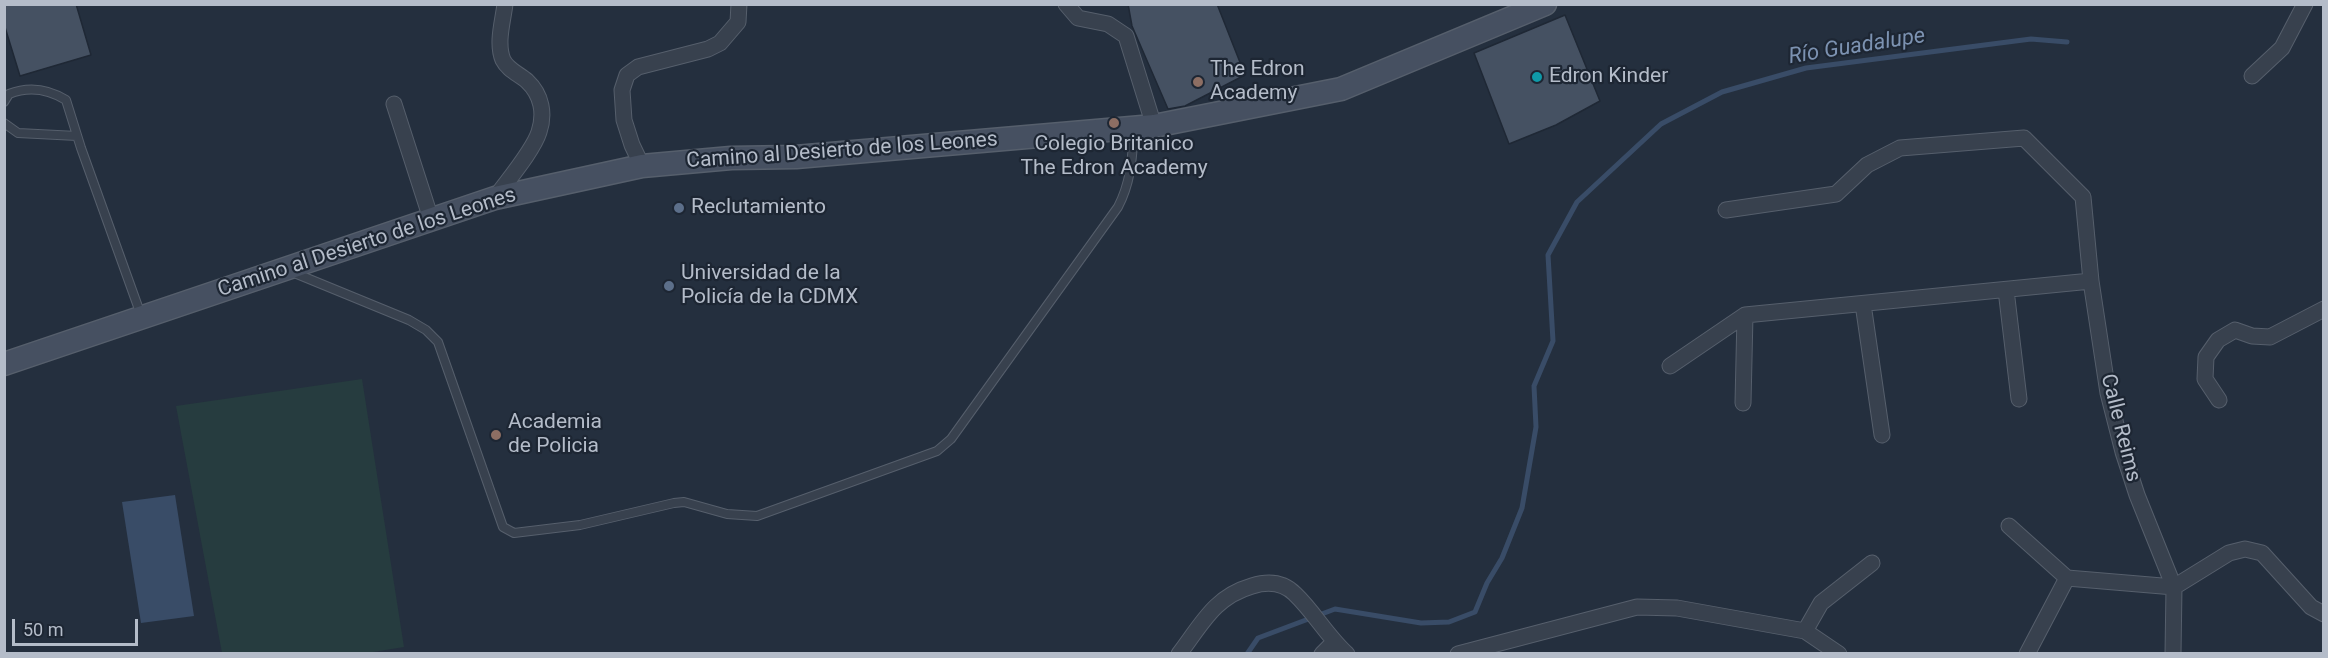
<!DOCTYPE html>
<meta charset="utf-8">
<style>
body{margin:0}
#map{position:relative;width:2328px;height:658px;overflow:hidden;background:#242f3e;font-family:Roboto,sans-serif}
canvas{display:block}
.frame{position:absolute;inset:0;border:6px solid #b4bcc9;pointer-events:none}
.scale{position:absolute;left:12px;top:619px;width:126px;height:27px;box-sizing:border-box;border:3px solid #b4bcc9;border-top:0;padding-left:8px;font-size:18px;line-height:21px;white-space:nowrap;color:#b4bcc9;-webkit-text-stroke:4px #1d2633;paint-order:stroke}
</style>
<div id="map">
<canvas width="2328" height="658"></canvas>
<div class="frame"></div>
<div class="scale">50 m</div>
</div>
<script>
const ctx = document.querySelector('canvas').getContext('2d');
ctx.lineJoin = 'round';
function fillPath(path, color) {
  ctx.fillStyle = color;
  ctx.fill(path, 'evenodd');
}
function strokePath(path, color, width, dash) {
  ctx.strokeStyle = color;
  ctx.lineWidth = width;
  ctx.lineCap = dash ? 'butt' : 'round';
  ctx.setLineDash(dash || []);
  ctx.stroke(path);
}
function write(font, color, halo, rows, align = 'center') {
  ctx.font = font + ' Roboto,sans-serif';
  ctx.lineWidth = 4.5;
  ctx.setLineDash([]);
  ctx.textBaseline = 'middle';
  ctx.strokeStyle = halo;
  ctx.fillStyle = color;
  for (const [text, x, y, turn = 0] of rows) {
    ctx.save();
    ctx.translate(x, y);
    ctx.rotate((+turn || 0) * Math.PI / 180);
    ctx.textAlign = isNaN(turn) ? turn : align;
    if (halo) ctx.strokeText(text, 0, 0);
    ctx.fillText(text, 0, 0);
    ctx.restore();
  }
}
const green = new Path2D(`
 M362,379L404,647L361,654L222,653L176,406Z`);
const water = new Path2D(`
 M175,495L194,616L141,623L122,502Z`);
const stream = new Path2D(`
 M1247,654L1258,638L1335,609L1421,623L1449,622L1475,612L1487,583L1502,558L1522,508L1536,427L1534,386L1553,341L1548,255L1577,202L1661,124L1722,92L1806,68L2031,39L2067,42`);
const building = new Path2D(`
 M4,4H76L91,55L20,76L4,24Z
 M1128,4H1217L1245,75L1185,106L1168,109L1132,26Z
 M1565,15L1600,101L1556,125L1509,144L1474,53Z`);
const service = new Path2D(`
 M4,102L9,94C29,86 48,89 66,100L81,148L141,315
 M4,123L18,133L77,136
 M292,272L409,320L426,330L438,342L503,527L514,533L580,525L674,503L684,502L727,514L757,516L937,451L951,439L1118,207C1131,182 1132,159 1134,132`);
const minor = new Path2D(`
 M1066,4L1078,18L1108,24L1126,36L1154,126
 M2252,76L2282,48L2305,4
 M394,104L431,219
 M642,166L632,145L624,120L622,90L627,75L638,67L708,49L720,43L738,22L739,4
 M495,198C507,181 533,151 539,132C545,114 542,95 527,81C519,74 508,70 503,60C496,43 503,21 505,4
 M1726,210L1836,194L1867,165L1900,148L2024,138L2083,197L2091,281L2108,393L2123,452L2137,495L2174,587L2173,654
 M2006,290L2019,399
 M1863,304L1882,435
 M1670,366L1745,315L2091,281
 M2219,400L2205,379L2206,357L2218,340L2235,330L2252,336L2270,337L2324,309
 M1743,403L1745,315
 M2009,526L2067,578L2174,587L2229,553L2245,549L2262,553L2311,607L2324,614
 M1805,631L1821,603L1872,563
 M1179,654C1202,624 1214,597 1252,586C1268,581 1283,582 1295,594C1314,612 1327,636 1347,654
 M1322,654L1334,642
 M1458,654L1637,607L1677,608L1805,631L1839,654
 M2027,654L2067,578`);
const secondary = new Path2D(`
 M4,364L495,198L642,166L731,158L796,157L1154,126L1341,89L1545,4`);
const markers = [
 [1537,77,6,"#0f9aa8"],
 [1198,82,6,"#8d6e63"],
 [1114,123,6,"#8d6e63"],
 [679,208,6,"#5c6f8a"],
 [669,286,6,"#5c6f8a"],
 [496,435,6,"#8d6e63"]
];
const poiNames = [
 ["The Edron",1210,70],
 ["Academy",1210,94],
 ["Edron Kinder",1549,77],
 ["Colegio Britanico",1114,145,"center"],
 ["The Edron Academy",1114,169,"center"],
 ["Reclutamiento",691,208],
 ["Universidad de la",681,274],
 ["Policía de la CDMX",681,298],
 ["Academia",508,423],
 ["de Policia",508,447]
];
const streetNames = [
 ["Camino al Desierto de los Leones",842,151,-4],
 ["Camino al Desierto de los Leones",367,243,-18],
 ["Calle Reims",2120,428,76]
];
const waterNames = [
 ["Río Guadalupe",1857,47,-9]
];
fillPath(green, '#263c3f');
fillPath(water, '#394c67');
strokePath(stream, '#394c67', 5);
fillPath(building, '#455162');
strokePath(building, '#1f2835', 1.5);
strokePath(service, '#565f6c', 10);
strokePath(minor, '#565f6c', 17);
strokePath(secondary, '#565f6c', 25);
strokePath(service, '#38414e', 8);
strokePath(minor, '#38414e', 15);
strokePath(secondary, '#465061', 22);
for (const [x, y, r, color] of markers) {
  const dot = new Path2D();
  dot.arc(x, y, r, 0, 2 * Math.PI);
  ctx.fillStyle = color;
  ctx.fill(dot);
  strokePath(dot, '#1d2633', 2);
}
write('21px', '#b4bcc9', '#1d2633', poiNames, 'left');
write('21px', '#b4bcc9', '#1d2633', streetNames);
write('italic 22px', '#7c92b1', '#1d2633', waterNames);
</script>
